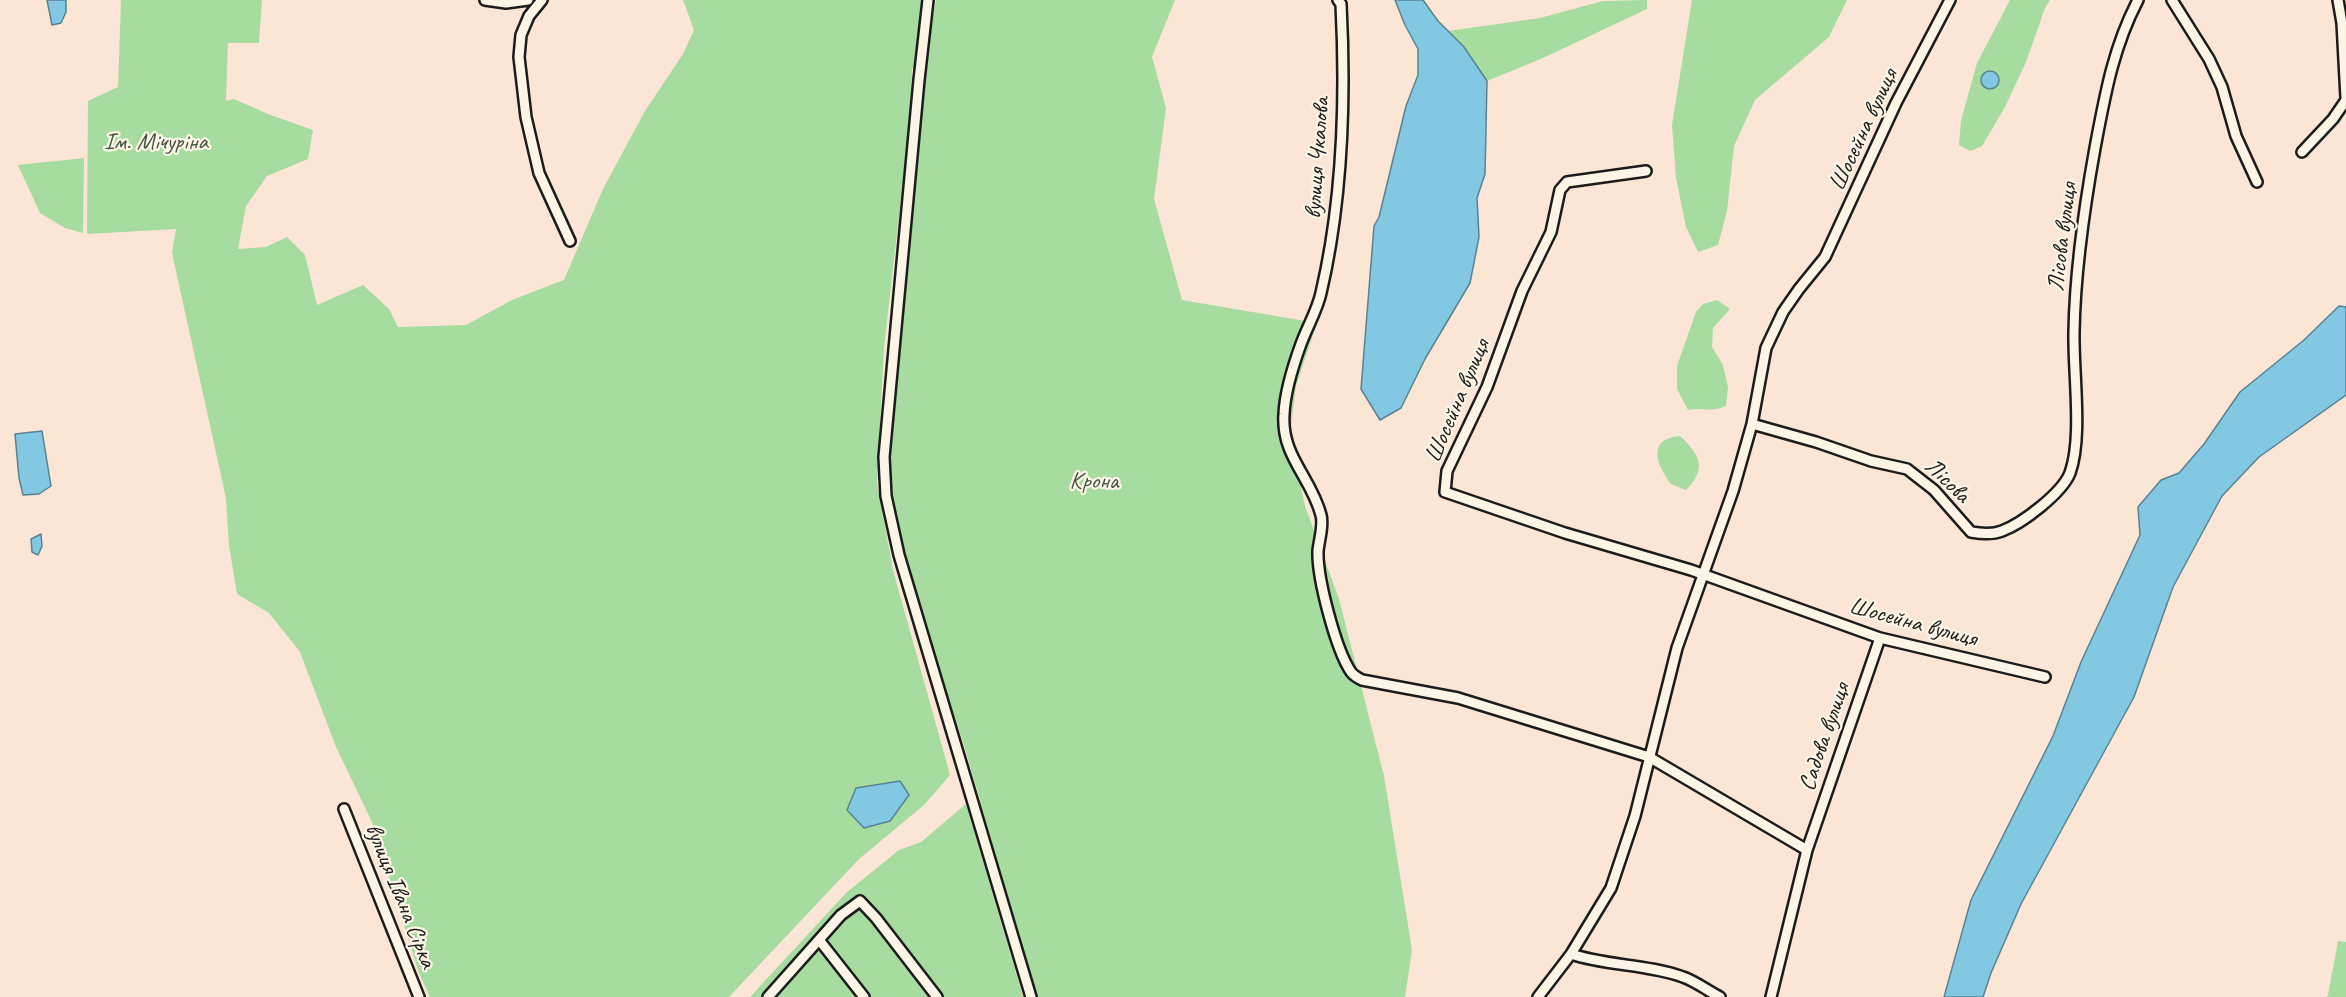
<!DOCTYPE html>
<meta charset="utf-8">
<style>
body{margin:0}
canvas{display:block;background:#fbe5d4}
</style>
<canvas width="2346" height="997"></canvas>
<script>
const ctx = document.querySelector('canvas').getContext('2d');
ctx.lineJoin = 'round';
function fillPath(path, color) {
  ctx.fillStyle = color;
  ctx.fill(path, 'evenodd');
}
function strokePath(path, color, width, dash) {
  ctx.strokeStyle = color;
  ctx.lineWidth = width;
  ctx.lineCap = dash ? 'butt' : 'round';
  ctx.setLineDash(dash || []);
  ctx.stroke(path);
}
function write(font, color, halo, rows, align = 'center') {
  ctx.font = font + ' Caveat,sans-serif';
  ctx.lineWidth = 4.5;
  ctx.setLineDash([]);
  ctx.textBaseline = 'middle';
  ctx.strokeStyle = halo;
  ctx.fillStyle = color;
  for (const [text, x, y, turn = 0] of rows) {
    ctx.save();
    ctx.translate(x, y);
    ctx.rotate((+turn || 0) * Math.PI / 180);
    ctx.textAlign = isNaN(turn) ? turn : align;
    if (halo) ctx.strokeText(text, 0, 0);
    ctx.fillText(text, 0, 0);
    ctx.restore();
  }
}
const green = new Path2D(`
 M121,0H262L259,43H228L226,101L234,99L268,114L313,130L308,159L267,176L246,206L238,249L266,247L287,237L305,255L317,305L363,285L389,309L398,327L466,325L512,300L564,280L603,189L645,111L683,54L694,30L683,0H925L917,72L912,68L909,156L906,154L884,348L877,483L893,570L950,775L924,805L859,859L729,997H430L419,973L372,822L336,747L300,652L269,613L237,594L229,545L226,498L172,253L176,229L87,234L88,101L118,87Z
 M936,0H1175L1152,57L1166,108L1154,199L1182,300L1317,323L1296,386L1290,433L1305,506L1339,599L1384,776L1412,950L1405,997H1037L964,745L931,646L900,537L888,470L917,164L930,31Z
 M1647,0V9L1543,58L1487,81L1464,47L1448,31L1540,18L1603,1Z
 M1692,0H1847L1829,37L1755,100L1734,146L1727,211L1718,245L1698,252L1686,227L1676,178L1672,125Z
 M2010,0H2050L2045,8L2026,62L2005,107L1982,146L1970,151L1959,145L1961,121L1977,63Z
 M84,158L83,233L65,228L40,213L18,165Z
 M1717,300L1730,309L1713,328L1712,347L1723,365L1728,387L1726,406C1711,413 1703,407 1688,410L1677,389V366L1696,312L1703,304Z
 M1680,436C1699,454 1708,468 1686,490L1671,484C1657,465 1646,439 1680,436Z
 M966,804L1023,997H750L846,893L899,850L921,842Z
 M2338,941L2346,942V997H2326L2328,995Z`);
const water = new Path2D(`
 M47,0H66V12L61,23L52,25Z
 M1395,0H1423L1438,21L1464,47L1487,81L1485,174L1477,198L1479,237L1470,283L1425,359L1401,408L1380,420L1361,389L1374,226L1379,217L1406,106L1418,75V49L1405,25Z
 M1981 80a9 9 0 1 1 18 0a9 9 0 1 1-18 0Z
 M2339,306L2346,307V395L2259,457L2222,496L2173,587L2134,697L2021,904L1991,973L1983,997H1944L1971,900L2053,736L2081,662L2140,535L2138,507L2161,480L2179,473L2204,444L2240,392L2304,340Z
 M42,431L51,486L39,494L23,495L19,478L15,434Z
 M41,534L42,546L38,555L32,552L31,539Z
 M900,781L909,795L890,821L864,828L847,810L856,788Z`);
const minor = new Path2D(`
 M485,0L506,3L528,0
 M542,0L529,16L521,35L519,57L526,117L539,173L570,241
 M928,0L919,80L884,457L886,496L899,555L1031,997
 M1338,0L1341,4C1346,101 1343,199 1321,293C1317,311 1307,327 1301,344C1293,366 1285,391 1284,414C1281,456 1311,477 1321,515C1324,525 1319,540 1318,551C1317,578 1336,650 1351,672C1354,676 1358,678 1362,680L1458,698L1649,757L1807,850
 M2172,0L2209,59L2222,87L2236,136L2257,182
 M2338,0L2342,23L2346,98
 M2302,152L2333,119L2346,100
 M1646,171L1567,182L1560,190L1551,232L1522,291L1487,387L1447,471L1445,492L1565,533L1691,570L1880,638L2045,677
 M1752,424L1816,442L1871,461L1907,469L1934,490L1971,532C1982,534 1992,535 2002,531C2023,523 2062,493 2070,473C2083,437 2073,372 2074,332C2075,270 2084,209 2095,148C2105,95 2113,48 2138,0
 M344,809L419,997
 M820,941L864,997
 M1571,954C1607,966 1647,964 1683,977C1695,981 1708,991 1720,997
 M768,997L841,915L860,901L876,918L937,997
 M1538,997L1571,954L1611,888L1635,816L1677,648L1733,491L1752,424L1766,348L1783,312L1799,289L1825,257L1896,103L1950,0
 M1771,997L1807,850L1880,638`);
const streetNames = [
 ["Шосейна вулиця",1864,130,-65],
 ["вулиця Чкалова",1318,158,-86],
 ["Лісова вулиця",2063,237,-83],
 ["Шосейна вулиця",1458,401,-67],
 ["Лісова",1947,481,44],
 ["Шосейна вулиця",1913,623,15],
 ["Садова вулиця",1825,737,-71],
 ["вулиця Івана Сірка",400,896,68]
];
const parkNames = [
 ["Ім. Мічуріна",156,143],
 ["Крона",1094,482]
];
fillPath(green, '#a6dc9f');
fillPath(water, '#82c8e3');
strokePath(water, '#598393', 1.5);
strokePath(minor, '#1c1c1c', 14);
strokePath(minor, '#fcf5e5', 9);
write('24px', '#1c1c1c', '#fcf5e5', streetNames);
write('24px', '#455643', '#fcf5e5', parkNames);
</script>
